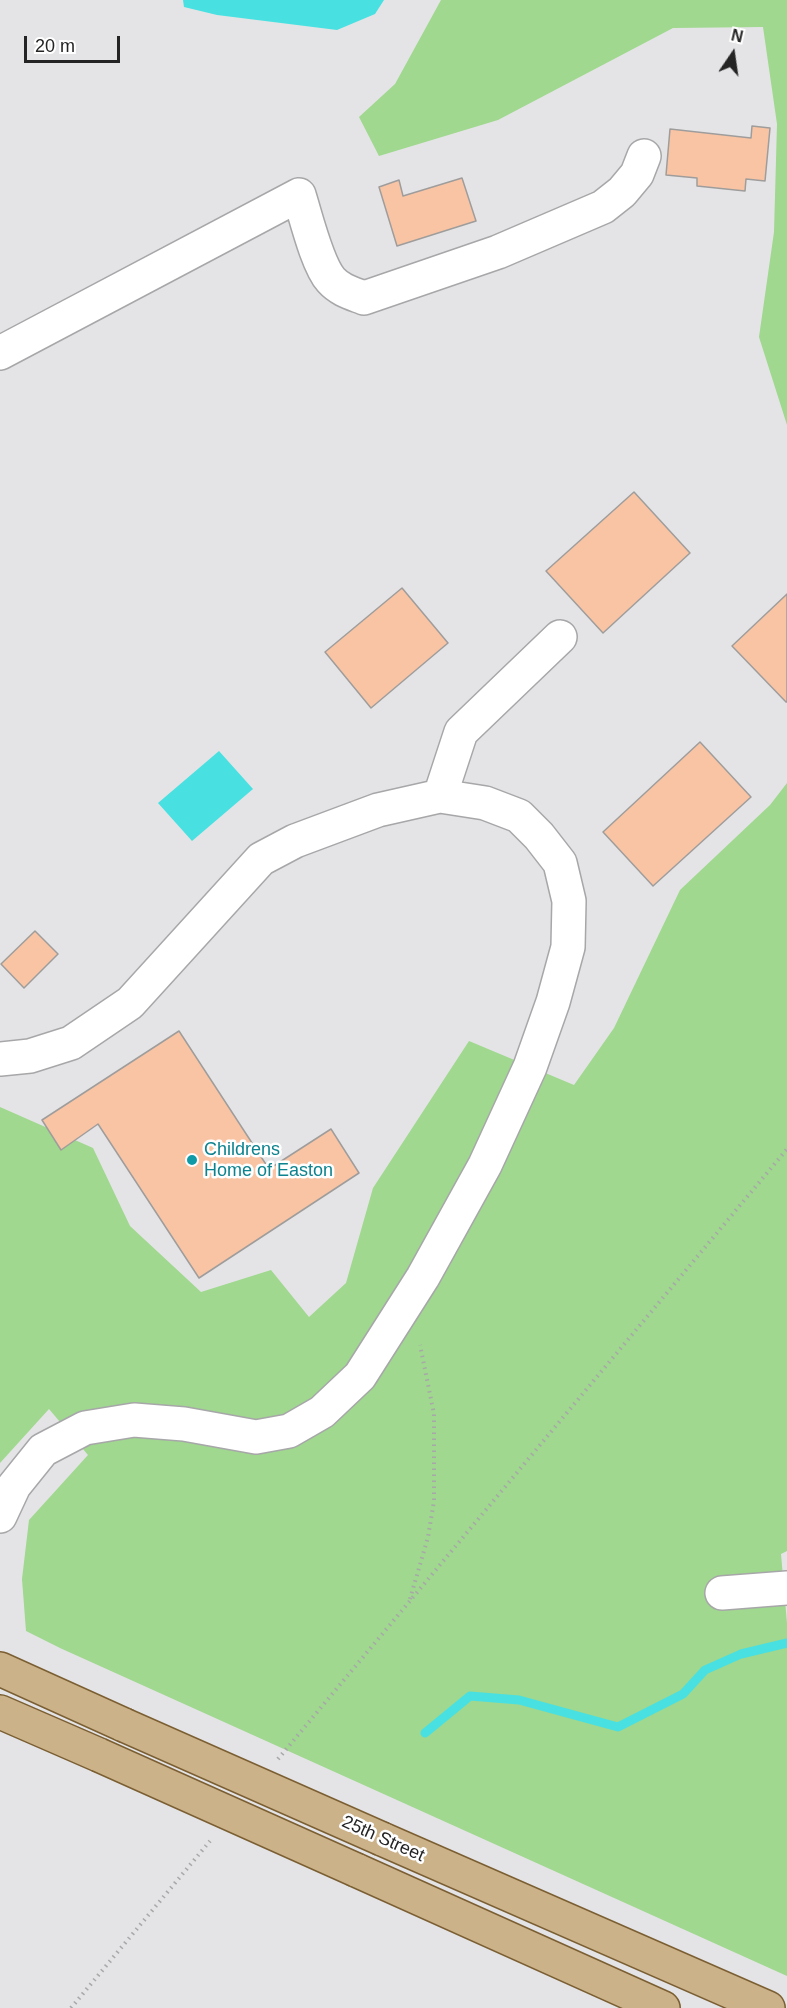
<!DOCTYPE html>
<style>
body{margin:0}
#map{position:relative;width:787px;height:2008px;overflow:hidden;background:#e4e4e6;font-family:Arial,sans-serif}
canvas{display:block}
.north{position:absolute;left:703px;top:24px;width:60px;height:60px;-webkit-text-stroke:4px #fff;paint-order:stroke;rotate:13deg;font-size:16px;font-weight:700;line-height:24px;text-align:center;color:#242425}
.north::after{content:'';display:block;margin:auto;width:21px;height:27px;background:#242425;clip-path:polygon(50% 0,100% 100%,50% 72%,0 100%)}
.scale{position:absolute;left:24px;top:36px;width:96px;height:27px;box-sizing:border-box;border:3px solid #242425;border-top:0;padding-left:8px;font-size:18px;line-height:21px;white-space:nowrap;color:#242425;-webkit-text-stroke:4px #fff;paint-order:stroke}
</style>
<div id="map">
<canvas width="787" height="2008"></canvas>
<div class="north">N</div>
<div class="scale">20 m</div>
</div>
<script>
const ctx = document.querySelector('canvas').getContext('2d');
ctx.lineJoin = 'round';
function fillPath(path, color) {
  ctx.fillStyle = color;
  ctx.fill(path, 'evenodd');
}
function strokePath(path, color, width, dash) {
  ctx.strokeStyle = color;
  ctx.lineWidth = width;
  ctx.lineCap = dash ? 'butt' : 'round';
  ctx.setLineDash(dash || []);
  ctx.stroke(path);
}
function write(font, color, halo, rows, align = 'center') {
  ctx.font = font + ' Arial,sans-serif';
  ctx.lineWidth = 5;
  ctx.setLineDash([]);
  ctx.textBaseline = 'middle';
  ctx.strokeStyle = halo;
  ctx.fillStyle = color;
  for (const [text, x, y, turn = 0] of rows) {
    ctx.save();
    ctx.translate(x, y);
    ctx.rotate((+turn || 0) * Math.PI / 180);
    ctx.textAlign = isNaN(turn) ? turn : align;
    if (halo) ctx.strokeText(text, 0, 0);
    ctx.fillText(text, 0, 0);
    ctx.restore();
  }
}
const green = new Path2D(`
 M441,0H787V425L759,337L774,232L777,124L763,27L673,28L498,120L379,156L359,117L395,84Z
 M787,783V1551L781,1554L787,1623V1976L60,1648L26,1631L22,1579L29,1520L88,1455L49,1409L0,1463V1107L93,1148L130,1226L201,1292L271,1270L309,1317L346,1283L373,1188L469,1041L574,1085L614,1028L680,890L770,805Z`);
const water = new Path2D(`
 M183,0H384L375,14L337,30L217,15L184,7Z
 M219,751L253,789L192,841L158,803Z`);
const stream = new Path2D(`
 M425,1733L470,1696L519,1700L618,1727L683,1694L705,1670L741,1654L787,1643`);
const building = new Path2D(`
 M752,126L770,128L765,181L746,179L745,191L697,186V178L666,175L670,129L751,138Z
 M462,178L476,221L397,246L379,187L399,180L403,196Z
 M634,492L690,553L603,633L546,571Z
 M402,588L448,643L371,708L325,652Z
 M787,594V702H786L732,646Z
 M700,742L751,797L653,886L603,832Z
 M35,931L58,954L24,988L1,964Z
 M179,1031L269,1169L331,1129L359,1173L199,1278L98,1124L61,1150L42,1120Z`);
const path = new Path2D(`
 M410,1599L428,1537L434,1501V1414L420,1345
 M278,1759L787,1149
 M71,2008L210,1841`);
const minor = new Path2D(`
 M0,353L299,195C306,217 317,264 331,280C340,290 351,293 364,298L498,252L603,207L622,192L637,174L644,156
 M440,796L461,732L560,637
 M0,1059L30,1056L71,1043L130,1003L261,859L295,841L378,810L440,796L485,803L519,816L539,836L560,863L569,901L568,947L553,1002L530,1067L485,1165L423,1277L360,1376L322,1412L289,1431L256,1437L184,1424L134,1420L85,1428L43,1450L14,1486L0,1516
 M722,1593L787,1588`);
const major = new Path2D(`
 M0,1669L124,1725
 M0,1712L99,1755
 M382,1839L768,2008
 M356,1870L663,2008`);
const majorBridge = new Path2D(`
 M124,1725L382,1839
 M99,1755L356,1870`);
const markers = [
 [192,1160,6,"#0f9aa8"]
];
const cultureNames = [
 ["Childrens",204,1150],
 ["Home of Easton",204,1171]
];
const streetNames = [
 ["25th Street",383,1839,24]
];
fillPath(green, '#9fd88e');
fillPath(water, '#49e0e2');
strokePath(stream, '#49e0e2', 9);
fillPath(building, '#f9c4a4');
strokePath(building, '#9f9d9c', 1.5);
strokePath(minor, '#a7a7a9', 36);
strokePath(major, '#7b5f33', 36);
strokePath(path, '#a8a8a9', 4, [1.5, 4.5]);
strokePath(minor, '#fff', 33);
strokePath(major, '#ccb289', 33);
strokePath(majorBridge, '#7b5f33', 36, []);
strokePath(majorBridge, '#ccb289', 33);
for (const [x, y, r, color] of markers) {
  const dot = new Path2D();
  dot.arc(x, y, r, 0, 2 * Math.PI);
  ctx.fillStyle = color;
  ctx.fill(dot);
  strokePath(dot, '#fff', 2);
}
write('18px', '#0d838f', '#fff', cultureNames, 'left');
write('18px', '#242425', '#fff', streetNames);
</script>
